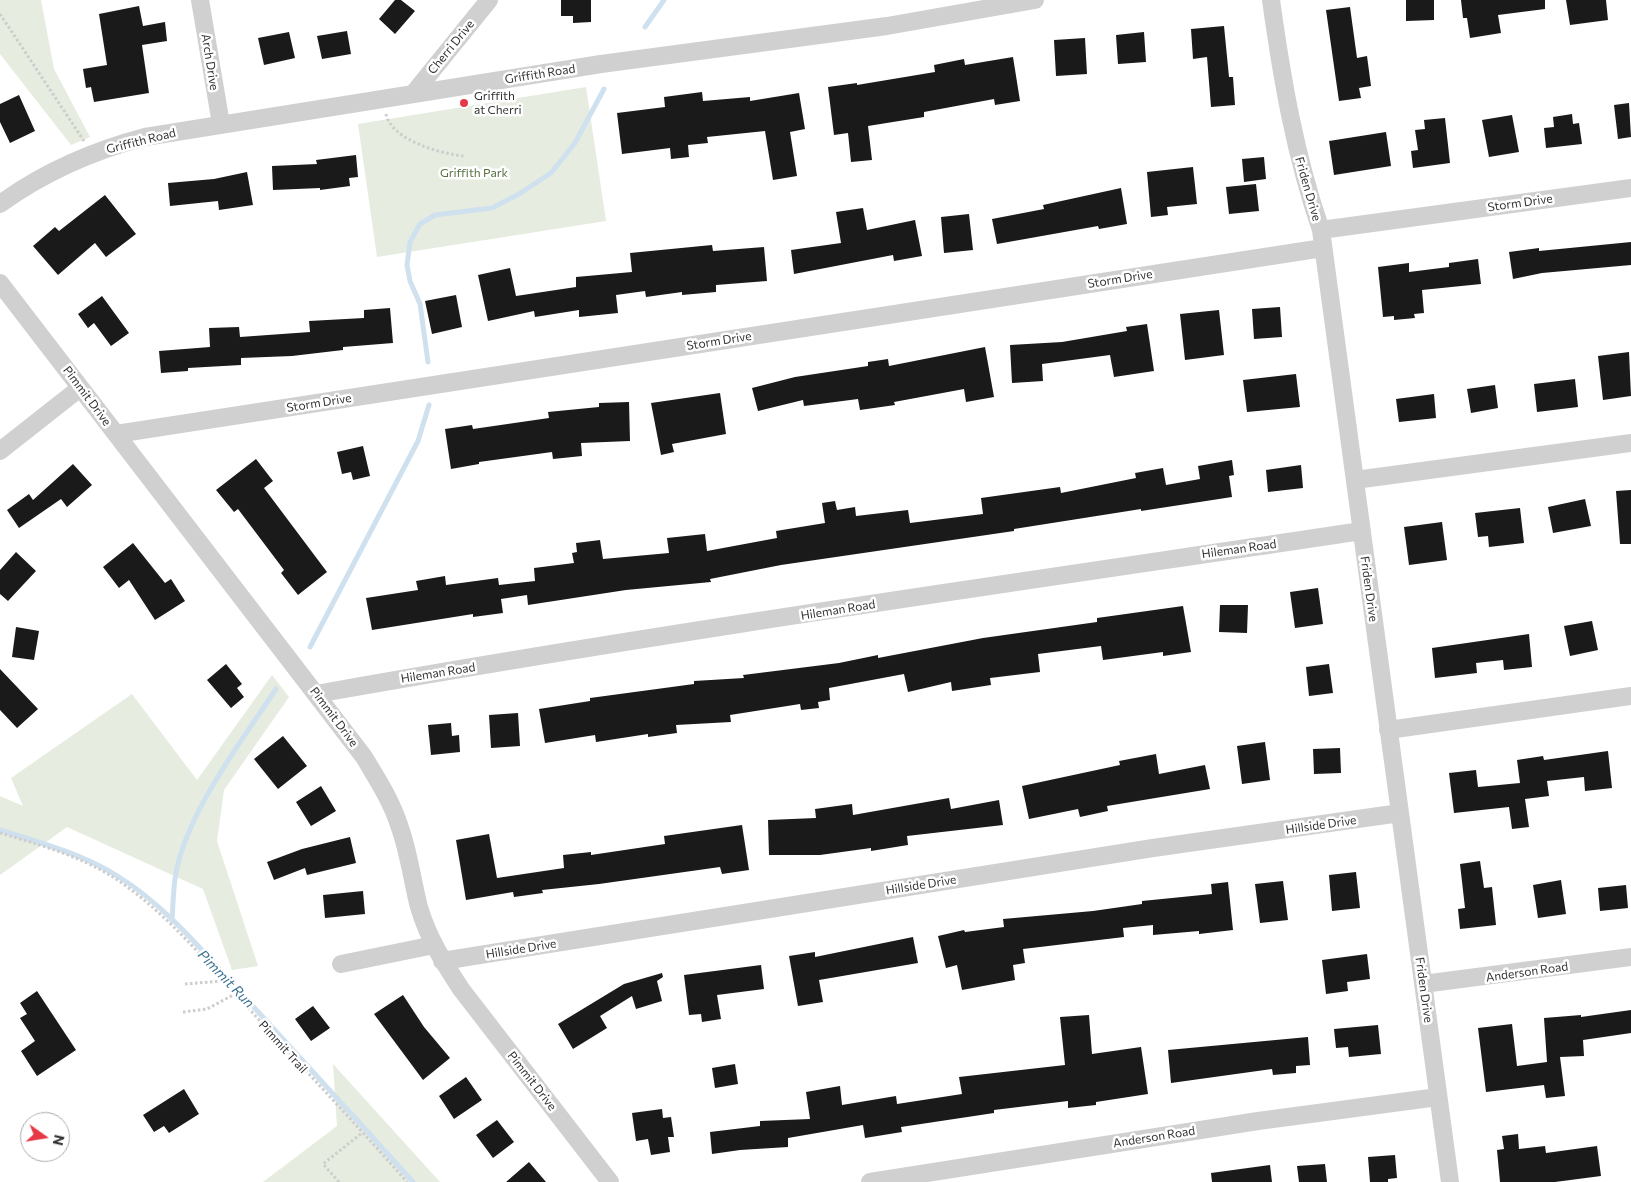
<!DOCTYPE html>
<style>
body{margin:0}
#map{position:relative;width:1631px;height:1182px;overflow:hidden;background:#fff;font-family:Commissioner,sans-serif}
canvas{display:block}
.north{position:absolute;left:20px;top:1112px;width:50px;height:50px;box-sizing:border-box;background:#fff;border:1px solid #adadad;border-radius:50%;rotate:103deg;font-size:14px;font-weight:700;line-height:20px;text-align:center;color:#333}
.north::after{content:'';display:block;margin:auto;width:18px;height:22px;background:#e53945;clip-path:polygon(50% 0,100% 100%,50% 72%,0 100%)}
</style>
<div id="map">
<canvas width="1631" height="1182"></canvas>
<div class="north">N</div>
</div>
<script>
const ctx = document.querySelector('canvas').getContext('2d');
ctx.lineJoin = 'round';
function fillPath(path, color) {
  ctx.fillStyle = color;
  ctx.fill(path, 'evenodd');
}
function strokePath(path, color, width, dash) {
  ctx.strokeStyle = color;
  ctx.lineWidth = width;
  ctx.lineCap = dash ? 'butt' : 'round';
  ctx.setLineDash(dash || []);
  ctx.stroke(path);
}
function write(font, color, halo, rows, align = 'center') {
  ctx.font = font + ' Commissioner,sans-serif';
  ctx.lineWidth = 5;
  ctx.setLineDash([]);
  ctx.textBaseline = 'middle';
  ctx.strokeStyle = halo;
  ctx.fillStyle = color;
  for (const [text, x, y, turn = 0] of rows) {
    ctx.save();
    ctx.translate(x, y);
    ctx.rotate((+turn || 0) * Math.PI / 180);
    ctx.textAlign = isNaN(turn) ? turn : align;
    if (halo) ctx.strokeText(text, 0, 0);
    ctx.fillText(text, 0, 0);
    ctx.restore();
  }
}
const green = new Path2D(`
 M0,0H41L54,69L90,137L71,145L0,54Z
 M586,87L606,221L377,257L358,124Z
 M272,675L289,697L224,790L217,841L258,966L232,970L203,889L67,827L0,875V796L23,806L11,778L132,694L197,780Z
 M333,1064L440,1182H263L337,1126Z`);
const stream = new Path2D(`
 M645,27L664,0
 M428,362L420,304L410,281L407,265L410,242L420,224L435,215L492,208L519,194L551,173L575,143L604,89
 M310,647L418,441L429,405
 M0,830C41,843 83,854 119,877C168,907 211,961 250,1003C304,1062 359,1122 413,1182
 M172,921C173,907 173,893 175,879C184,816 241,742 276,689`);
const building = new Path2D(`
 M395,0H401L415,11L395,34L379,19Z
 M561,0H591V22L573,23V16H561Z
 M1406,0H1434V20L1406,21Z
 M1461,0H1545V9L1498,15L1501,33L1470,38L1467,18H1463Z
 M1566,0H1606L1608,20L1570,25Z
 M139,6L143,26L165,22L167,41L142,45L149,93L94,102L91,87L86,88L83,69L107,65L99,14Z
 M1350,7L1357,58L1367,56L1371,86L1359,88L1361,98L1339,101L1326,10Z
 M1224,26L1229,77H1233L1235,105L1211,107L1207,57L1193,59L1191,29Z
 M347,31L351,54L322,59L317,36Z
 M289,32L295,58L264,65L258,38Z
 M1144,32L1146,62L1118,64L1116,35Z
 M1085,38L1087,74L1056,76L1054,40Z
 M1013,57L1020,101L995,105L994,99L924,112V117L868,126L872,160L851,162L848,133L834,135L828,87L857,83V85L935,72L934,65L964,59L965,65Z
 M702,92L703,101L750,97V101L799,93L805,129L790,132L797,176L773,180L765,131L707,137L708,143L688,145L689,157L671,159L670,148L622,154L617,113L665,107L664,97Z
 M19,95L35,131L10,143L0,122V104Z
 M1629,103L1631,137L1618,139L1614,105Z
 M1572,114L1573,124L1579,123L1582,144L1546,148L1544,128L1554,127L1553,117Z
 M1512,115L1519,152L1489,157L1482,120Z
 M1445,118L1450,163L1413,168L1411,151L1418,150L1415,130L1425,129L1424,120Z
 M1386,132L1391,166L1334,175L1329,141Z
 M356,155L358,177L349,178L350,186L320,190V188L273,190L272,166L317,164L316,160Z
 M1264,157L1266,179L1244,182L1242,159Z
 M1193,167L1197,204L1167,207L1168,215L1151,217L1147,172Z
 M247,172L253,205L219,210L218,201L170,206L168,183L214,179Z
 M1256,184L1259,211L1229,214L1226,187Z
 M1121,188L1127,224L1099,229L1098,226L997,244L992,219L1044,209L1043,205Z
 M105,195L136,234L106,257L95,243L58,275L33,246L55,227L59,231Z
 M863,208L867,230L915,220L922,256L894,261L893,255L794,274L791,250L841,243L836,212Z
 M969,214L973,250L944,253L941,217Z
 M1631,242V265L1542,273L1513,279L1509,252L1539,248V251Z
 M712,245L713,251L764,247L767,281L716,285V292L682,295V292L646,297L645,291L616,295L618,313L579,317V310L535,317L534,311L488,321L478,275L510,268L516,296L576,287V277L632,272L630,253Z
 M1478,259L1481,284L1422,290L1424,313L1414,314L1415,318L1394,320V316L1383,317L1378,267L1409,263V272L1449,267V263Z
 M456,295L462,327L432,334L425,301Z
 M102,296L129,333L111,346L94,323L88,328L78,314Z
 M1280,307L1282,337L1254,339L1252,309Z
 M390,308L393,343L343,347V350L292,356L241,358V365L188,368V371L161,373L159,351L210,347L209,328L239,327L240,337L310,332L309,321L364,318V310Z
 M1219,310L1224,355L1185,360L1180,314Z
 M1147,324L1154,371L1114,377L1110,355L1042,364L1043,381L1012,383L1010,345L1062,342L1127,331L1126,327Z
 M985,347L994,397L966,402L964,389L894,402L895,405L860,410L858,399L804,406L803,400L758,411L752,388L795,377L868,366V362L888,359L889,366Z
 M1629,352L1631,396L1603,400L1598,356Z
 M1296,374L1300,407L1247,412L1243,380Z
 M1575,379L1578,407L1537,412L1534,384Z
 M1495,385L1498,408L1471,413L1467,389Z
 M720,393L726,434L672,444L674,452L661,455L651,403Z
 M1434,394L1436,418L1399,422L1396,399Z
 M629,402L630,441L581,443L582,456L553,459L552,452L479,462V464L451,469L445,429L472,425L473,429L549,418L548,412L599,407V403Z
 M363,446L370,476L353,480L351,472L342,474L337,452Z
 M256,459L273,481L264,488L327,572L298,595L281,573L284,570L238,509L234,512L216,490Z
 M1232,460L1234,475L1229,476L1232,497L1141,511V509L1014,529V531L781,565L710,579L711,582L626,590L528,605L527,595L501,599L503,613L473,617V614L372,630L366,598L418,590L416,581L445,576L446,585L498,578L499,585L535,581L534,568L574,563L572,553L577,552L576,543L600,540L603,559L669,553L667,538L705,534L707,551L777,538L776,531L825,523L822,503L835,501L837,510L855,507L856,516L908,510L910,523L983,514L981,498L1060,487L1061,493L1136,478L1135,473L1163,468L1166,485L1200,479L1198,466Z
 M73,464L92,485L67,507L61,499L19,528L7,510L29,494L33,500Z
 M1301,465L1303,488L1268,492L1266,470Z
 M1631,490V544H1620L1616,491Z
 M1585,499L1591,526L1553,533L1548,507Z
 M1520,508L1524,543L1489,547L1488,536L1478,537L1475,513Z
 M1442,522L1447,560L1409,565L1404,527Z
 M133,543L165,583L171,579L185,601L155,620L129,580L119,588L103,567Z
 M16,552L36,571L8,601L0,594V570Z
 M1318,588L1323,624L1295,628L1290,592Z
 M1220,605H1248L1247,633L1219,632Z
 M1183,606L1191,652L1163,656V652L1103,660L1101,646L1038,654L1040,672L990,678L991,685L952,691L951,682L908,692L904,674L829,688L830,700L818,702L819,708L801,710L800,704L730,715L731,722L676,725L677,733L648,737V734L596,742L595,735L545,743L539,709L590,701V698L694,684V681L744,678L743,675L839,663L878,655V658L983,638L1097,622V618Z
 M1592,621L1598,650L1570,656L1564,626Z
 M16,627L39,631L34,660L12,657Z
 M1529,634L1532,667L1504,670L1503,660L1476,663L1477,673L1435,678L1432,648Z
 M226,664L242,684L237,688L244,697L231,708L207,680Z
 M1329,664L1333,693L1309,696L1306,667Z
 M0,669L38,709L17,728L0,710Z
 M518,713L520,746L491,748L489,715Z
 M451,723L452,736L459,735L460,752L431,755L428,725Z
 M283,736L307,766L278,789L254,759Z
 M1265,742L1270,780L1242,784L1237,746Z
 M1340,748L1341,773L1314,774L1313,749Z
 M1608,751L1612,788L1585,791L1584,777L1547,781L1549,796L1525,799L1529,827L1512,829L1509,807L1454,813L1449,773L1476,770L1478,787L1520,783L1517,760L1543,756L1544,760Z
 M1156,754L1159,774L1205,765L1210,789L1107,806L1108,811L1080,817L1078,809L1029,819L1022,786L1120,765L1119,761Z
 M321,786L336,811L311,826L296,802Z
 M949,798L951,809L999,800L1003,825L907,836L908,845L871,851V848L820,855H769L768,820L816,818L815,809L852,804L853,815Z
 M742,825L749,870L722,874L720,867L599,884L542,890L543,893L514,897L513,892L466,900L456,840L489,834L497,878L564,868L563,855L591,852V855L665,844L664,836Z
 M350,837L356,863L307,875L305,868L274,880L267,862L302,849Z
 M1480,861L1484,888L1492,887L1496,925L1460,929L1458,909L1465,908L1460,864Z
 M1356,872L1360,908L1332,911L1329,875Z
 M1561,880L1566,914L1538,918L1533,885Z
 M1283,881L1288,920L1260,923L1255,884Z
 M1228,882L1233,930L1199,934V931L1153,935V925L1123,928L1124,937L1023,949L1025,963L1013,965L1015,980L962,990L957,965L946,968L938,936L964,930L965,932L1004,927L1003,919L1093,911L1142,904V901L1212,894L1211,884Z
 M1626,885L1628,908L1600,911L1598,888Z
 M363,891L365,914L325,918L323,895Z
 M913,937L918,963L819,980L823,1002L798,1006L789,956L815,952V957Z
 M1367,954L1370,979L1347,982L1348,991L1326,994L1322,960Z
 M761,965L764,989L717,995L721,1019L702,1022L701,1014L689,1015L684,975Z
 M662,973L663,977L657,981L662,1001L636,1009L632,996L600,1016L607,1028L573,1049L558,1024L624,984Z
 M37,991L76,1050L37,1076L21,1051L35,1041L20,1018L27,1014L20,1003Z
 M403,995L424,1027L450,1058L423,1080L374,1014Z
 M313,1006L330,1028L311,1041L295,1019Z
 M1631,1010V1033L1583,1040L1584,1056L1560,1057L1565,1096L1546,1098L1544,1085L1486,1092L1478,1028L1512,1024L1517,1066L1547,1062L1544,1018L1581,1015V1017Z
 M1089,1015L1092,1054L1141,1047L1148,1094L1096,1102V1105L1068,1108V1101L994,1110V1113L901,1127L902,1132L865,1138L863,1125L788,1138V1147L740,1150L712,1154L710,1132L760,1126V1121L810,1119L806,1092L840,1086L842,1105L896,1096L897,1104L962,1094L959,1077L1065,1065L1060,1017Z
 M1378,1025L1381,1054L1349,1057L1348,1047L1336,1048L1334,1029Z
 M1308,1037L1310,1065L1296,1066V1073L1273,1075L1272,1069L1171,1083L1168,1050Z
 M735,1064L738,1084L715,1088L712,1068Z
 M466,1077L482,1100L454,1119L439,1096Z
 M184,1089L199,1114L169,1133L164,1126L154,1132L143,1115Z
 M662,1109L663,1118L671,1117L674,1137H668L670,1152L651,1155L648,1139L636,1141L632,1113Z
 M497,1120L514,1142L493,1158L476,1135Z
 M1518,1134L1519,1149L1545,1146L1546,1153L1597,1146L1601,1176L1555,1182H1500L1497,1150L1504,1149L1502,1136Z
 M1395,1155L1397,1178L1388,1179V1182H1370L1368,1157Z
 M529,1162L546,1182H506Z
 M1325,1164L1327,1182H1299L1297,1166Z
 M1270,1165L1272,1182H1212L1211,1173Z`);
const path = new Path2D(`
 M0,14L84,141
 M386,114C391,140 441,154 464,156
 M0,833C40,845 84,857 119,881C170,916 210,966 251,1011C303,1068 356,1124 407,1182
 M185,984L222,981
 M183,1012L207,1009L235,994
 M339,1182L323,1164L362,1133`);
const minor = new Path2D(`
 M200,0L221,124
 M1271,0C1282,79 1295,155 1321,230L1450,1182
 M413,94L489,0
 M0,204C44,172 92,151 145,137L601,64L887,26L1035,0
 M1321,230L1631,188
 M0,283L364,757C377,779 391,800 399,825C409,852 412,880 419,907C428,938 444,963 461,989L610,1182
 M116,434L1323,248
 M0,451L80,388
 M1355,480L1631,443
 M316,694C663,632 1013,583 1362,531
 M1388,730L1631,696
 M442,961L1153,848L1400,813
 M341,964L434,945
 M1423,984L1631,957
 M870,1182L1258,1121L1438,1097`);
const markers = [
 [464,103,5,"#e53945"]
];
const streetNames = [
 ["Cherri Drive",451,47,-51],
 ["Arch Drive",210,62,81],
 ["Griffith Road",540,74,-9],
 ["Griffith Road",141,141,-14],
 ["Friden Drive",1308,189,74],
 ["Storm Drive",1520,203,-8],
 ["Storm Drive",1120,279,-9],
 ["Storm Drive",719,341,-9],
 ["Pimmit Drive",87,396,53],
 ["Storm Drive",319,403,-9],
 ["Hileman Road",1239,549,-8],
 ["Friden Drive",1369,589,82],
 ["Hileman Road",838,610,-9],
 ["Hileman Road",438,673,-9],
 ["Pimmit Drive",334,717,53],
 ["Hillside Drive",1321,825,-8],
 ["Hillside Drive",921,885,-9],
 ["Hillside Drive",521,949,-9],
 ["Anderson Road",1527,972,-8],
 ["Friden Drive",1424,990,82],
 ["Pimmit Trail",283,1047,48],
 ["Pimmit Drive",532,1081,52],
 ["Anderson Road",1154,1137,-9]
];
const poiNames = [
 ["Griffith",474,96],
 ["at Cherri",474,110]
];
const parkNames = [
 ["Griffith Park",474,173]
];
const waterNames = [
 ["Pimmit Run",226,979,46]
];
fillPath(green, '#e6ecdf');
strokePath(stream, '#cfe1ee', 5);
fillPath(building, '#1a1a1a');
strokePath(path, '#cdcdcd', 3, [2.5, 2.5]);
strokePath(minor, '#d0d0d0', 18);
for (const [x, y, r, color] of markers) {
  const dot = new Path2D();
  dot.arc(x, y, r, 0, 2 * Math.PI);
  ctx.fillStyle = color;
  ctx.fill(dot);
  strokePath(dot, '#fff', 2);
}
write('12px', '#333', '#fff', streetNames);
write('12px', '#333', '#fff', poiNames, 'left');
write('12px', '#55703f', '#fff', parkNames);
write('italic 14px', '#3f7496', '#fff', waterNames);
</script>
